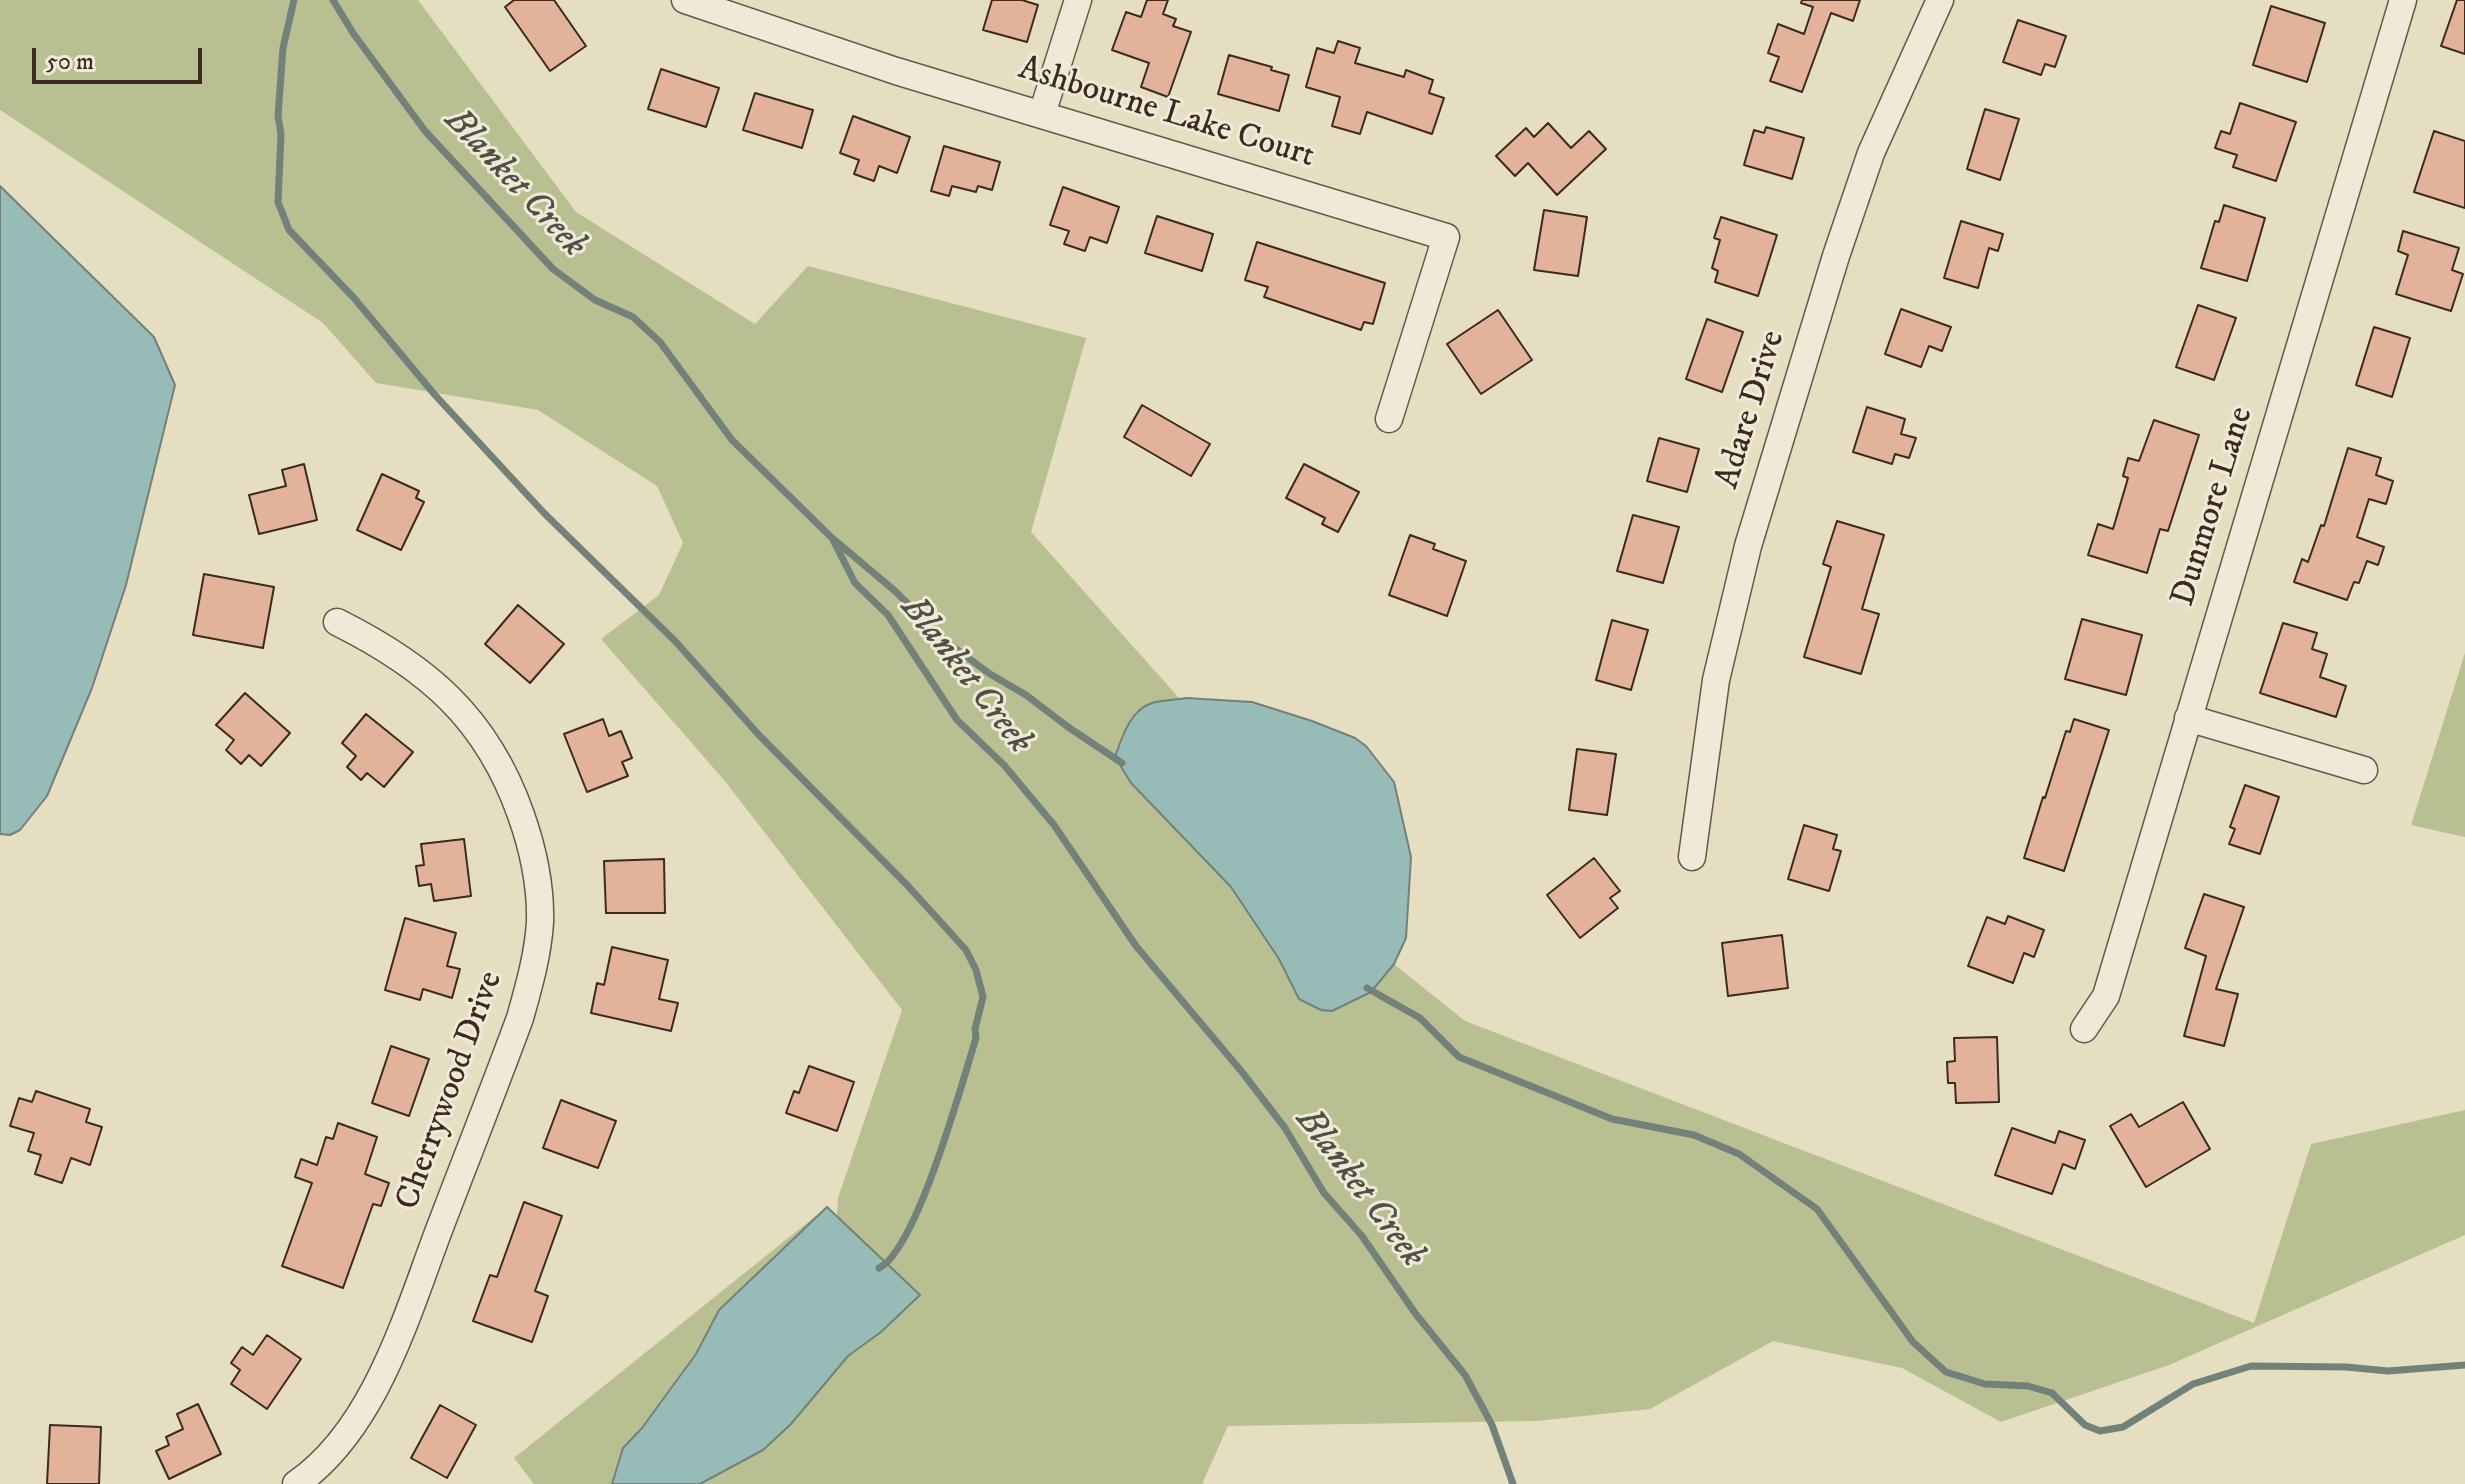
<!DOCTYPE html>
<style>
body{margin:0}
#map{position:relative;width:2465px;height:1484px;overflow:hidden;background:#e6dec1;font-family:"IM FELL DW Pica",serif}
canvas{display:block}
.scale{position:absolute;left:32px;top:48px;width:170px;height:36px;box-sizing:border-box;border:4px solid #3c2a21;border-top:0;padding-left:10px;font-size:24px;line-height:28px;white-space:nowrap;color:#3c2a21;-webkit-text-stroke:6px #efead7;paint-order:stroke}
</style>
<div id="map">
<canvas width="2465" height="1484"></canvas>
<div class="scale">50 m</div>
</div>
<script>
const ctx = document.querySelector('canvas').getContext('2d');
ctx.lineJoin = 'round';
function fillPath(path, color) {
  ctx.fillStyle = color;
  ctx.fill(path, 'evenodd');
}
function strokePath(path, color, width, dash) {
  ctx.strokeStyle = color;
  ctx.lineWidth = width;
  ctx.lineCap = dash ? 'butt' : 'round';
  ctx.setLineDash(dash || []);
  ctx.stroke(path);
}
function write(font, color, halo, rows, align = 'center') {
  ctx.font = font + ' "IM FELL DW Pica",serif';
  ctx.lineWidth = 6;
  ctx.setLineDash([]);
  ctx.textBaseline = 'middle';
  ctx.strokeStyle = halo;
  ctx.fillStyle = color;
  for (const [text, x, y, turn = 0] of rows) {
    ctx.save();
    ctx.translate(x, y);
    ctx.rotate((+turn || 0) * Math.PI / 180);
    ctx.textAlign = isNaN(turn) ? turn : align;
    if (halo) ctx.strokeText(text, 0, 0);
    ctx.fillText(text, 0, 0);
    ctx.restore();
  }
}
const green = new Path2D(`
 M0,0H418L576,212L755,324L808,266L1086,338L1031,532L1179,698L1150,703L1131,783L1231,887L1279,959L1299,999L1321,1010L1332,1011L1371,992L1394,964L1465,1021L2254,1323L2311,1144L2465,1110V1235L2169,1365L2001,1422L1902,1368L1773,1341L1650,1409L1536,1421L1228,1426L1202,1484H700L763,1450L791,1424L848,1356L881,1332L920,1295L837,1216L838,1198L902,1010L724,780L601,639L659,595L683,543L657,486L538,410L376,383L323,323L0,110Z
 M2465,653V837L2411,825Z
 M828,1206L719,1310L696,1354L642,1428L623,1448L612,1484H534L514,1458Z`);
const water = new Path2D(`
 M0,186L154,337L175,385L126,585L92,688L47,796L20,830L10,835L0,834Z
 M1186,698L1252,702L1312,721L1355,738L1366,746L1394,782L1411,857L1406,938L1394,964L1371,992L1332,1011L1321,1010L1299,999L1279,959L1231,887L1131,783L1115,757C1122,737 1130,710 1152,703C1163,700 1175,700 1186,698Z
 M827,1207L920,1295L881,1332L848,1356L791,1424L763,1450L700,1484H612L623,1448L642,1428L696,1354L719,1310Z`);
const stream = new Path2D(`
 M294,0L283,48L278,116L281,134L278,202L289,230L354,298L435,395L544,513L676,642L758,734L908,886L966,950L976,970L983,997L975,1029L976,1038C962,1083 917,1249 879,1268
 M333,0L353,33L425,131L553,269L595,300L633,317L660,342L732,440L832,538L855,583L888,615L957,720L1004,765L1054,825L1136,946L1242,1072L1285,1128L1324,1193L1362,1236L1415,1313L1465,1375L1492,1425L1513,1484
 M832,538L895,591L948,643L990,674L1026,695L1068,727L1122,763
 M1367,988L1420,1018L1459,1057L1612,1119L1694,1135L1739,1154L1817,1209L1913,1342L1946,1372L1985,1384L2028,1386L2052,1393L2085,1425L2100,1431L2123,1427L2193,1384L2251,1366L2346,1367L2388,1371L2465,1365`);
const building = new Path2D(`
 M514,0H554L586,46L550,71L505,7Z
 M992,0H1022L1038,5L1027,42L983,30Z
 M1147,0H1168L1163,14L1176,19L1173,26L1191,32L1168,97L1141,87L1149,63L1112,50L1126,12L1141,17Z
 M1802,0H1860L1853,21L1831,13L1802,92L1770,81L1779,57L1768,53L1778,24L1804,34L1813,7L1801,3Z
 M2457,0H2465V54L2441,46Z
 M2271,6L2325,23L2307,82L2253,65Z
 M2018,20L2066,36L2055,67L2045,64L2041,75L2003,62Z
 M1338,41L1360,48L1355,63L1404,77L1406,70L1433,80L1429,93L1444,98L1432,134L1367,112L1360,134L1332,126L1340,97L1306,87L1317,48L1334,53Z
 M1229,55L1272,67L1271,70L1289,75L1279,111L1218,94Z
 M661,69L719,88L706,127L648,109Z
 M755,93L813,110L802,148L743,130Z
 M2240,103L2296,122L2276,181L2233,167L2237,155L2215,148L2221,131L2230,134Z
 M1985,109L2019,119L2000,180L1967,169Z
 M853,116L910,137L897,173L879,166L874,181L854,174L859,160L840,153Z
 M1548,123L1571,148L1589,131L1606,149L1557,195L1528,163L1515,176L1496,156L1526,128L1534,137Z
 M1766,127L1804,138L1792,179L1744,165L1754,130L1764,133Z
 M2434,131L2465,141V208L2414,192Z
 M944,146L1000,162L992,190L978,186L976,192L952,186L949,196L931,191Z
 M1063,187L1119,207L1107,243L1090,237L1085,251L1064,244L1069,231L1050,225Z
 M2224,205L2265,218L2247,281L2201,268L2215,221L2219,222Z
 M1544,210L1587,217L1578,276L1534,270Z
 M1157,216L1213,234L1202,271L1145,253Z
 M1721,217L1777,235L1758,296L1715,282L1718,271L1712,268L1720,240L1714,238Z
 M1961,221L2003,234L1998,251L1989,248L1978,288L1944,278Z
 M2403,231L2459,248L2452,270L2463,274L2451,311L2396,294L2408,255L2398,251Z
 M1257,242L1385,283L1373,324L1364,322L1361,330L1264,297L1268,287L1245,280Z
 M2198,305L2236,318L2214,380L2176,367Z
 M1901,309L1951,327L1942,351L1929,346L1921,367L1885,354Z
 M1498,310L1532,360L1481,394L1447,344Z
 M1707,319L1743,332L1722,392L1686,379Z
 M2374,327L2410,338L2392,397L2356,385Z
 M1142,405L1210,444L1191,476L1124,437Z
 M1867,407L1905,419L1901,434L1916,438L1909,458L1895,454L1892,464L1853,452Z
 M2154,420L2199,435L2168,531L2160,529L2147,573L2088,555L2098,524L2113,529L2128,478L2123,476L2128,458L2139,461Z
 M1659,438L1699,449L1687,492L1647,481Z
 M2348,448L2381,458L2376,475L2393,481L2386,504L2369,499L2357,537L2384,547L2378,565L2367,561L2359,583L2354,582L2347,600L2294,582L2302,559L2308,562L2321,525L2324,526Z
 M304,464L317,520L259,534L249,495L286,486L282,470Z
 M1304,464L1359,492L1338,532L1322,524L1325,518L1286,498Z
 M382,474L419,491L416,498L424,502L401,550L357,530Z
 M1633,515L1679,527L1663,583L1617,571Z
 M1837,521L1884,535L1862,609L1879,614L1861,674L1804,657L1831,567L1823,564Z
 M1410,535L1435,544L1433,549L1466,561L1447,616L1389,595Z
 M204,574L274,587L263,648L193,635Z
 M518,605L564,644L530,683L485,644Z
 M2082,619L2142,635L2126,695L2065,679Z
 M1612,620L1648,630L1631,690L1596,680Z
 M2283,623L2317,633L2312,649L2327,654L2320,677L2346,686L2336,717L2260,693Z
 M245,693L290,733L261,766L249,755L241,764L226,750L234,740L216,725Z
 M366,714L413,752L384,787L367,773L361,780L347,767L356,756L342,743Z
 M603,719L609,736L621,731L632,758L622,762L628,776L587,792L564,734Z
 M2074,719L2109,730L2064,871L2024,858L2043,797L2045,798L2066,731L2070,732Z
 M1577,749L1616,754L1607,815L1569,810Z
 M2245,785L2279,797L2260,854L2229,844L2235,829L2230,827Z
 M1804,825L1837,835L1833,849L1841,851L1829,891L1788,879Z
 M464,839L471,896L434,901L431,884L419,886L416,866L424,865L421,844Z
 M1594,858L1620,891L1610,898L1618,908L1580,938L1547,895Z
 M664,859L665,913H606L604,861Z
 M2204,894L2244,907L2216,989L2238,994L2224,1046L2184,1036L2206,956L2185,948Z
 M2008,916L2044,930L2034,957L2024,953L2013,983L1968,966L1987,917L2005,924Z
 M405,918L456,933L447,966L460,969L452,998L423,989L420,1000L385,990Z
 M1782,935L1788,988L1728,996L1722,943Z
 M612,947L668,960L659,999L678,1003L671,1031L591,1013L597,983L604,985Z
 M1997,1037L1999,1102L1956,1103L1955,1083H1948L1947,1062L1955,1061L1954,1038Z
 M391,1046L429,1059L409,1116L372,1103Z
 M809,1066L854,1082L837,1131L786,1113L794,1091L799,1093Z
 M36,1091L90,1109L86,1122L102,1127L90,1165L71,1158L62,1183L35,1174L41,1155L28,1151L34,1133L10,1126L19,1098L32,1102Z
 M561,1100L616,1121L598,1168L543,1148Z
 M2183,1102L2210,1149L2146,1187L2110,1126L2131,1114L2139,1127Z
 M338,1123L377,1137L365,1174L389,1183L381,1206L373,1204L343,1288L282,1266L312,1183L295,1177L301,1159L317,1165L326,1137L333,1139Z
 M2012,1128L2055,1143L2059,1131L2085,1140L2075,1169L2063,1164L2052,1194L1995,1175Z
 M524,1202L562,1216L535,1291L548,1296L532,1342L473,1321L490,1275L497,1277Z
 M267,1335L301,1359L267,1409L231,1384L240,1370L231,1363L242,1347L253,1355Z
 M198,1404L221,1454L169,1479L156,1451L169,1445L166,1437L183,1429L177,1414Z
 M440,1405L476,1425L447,1478L411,1458Z
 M50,1425L101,1427L99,1484H47Z`);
const street = new Path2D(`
 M685,0L896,71L1446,237L1389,419
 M1042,114L1078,0
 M2188,718L2364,770
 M1692,857L1716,680L1748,546L1836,256L1871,153L1940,0
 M2084,1029L2106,996L2403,0
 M296,1484C377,1428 408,1310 442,1222C468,1154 495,1086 520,1018C529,986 538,955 540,922C541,886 533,849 521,815C487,718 427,667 337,622`);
const streetNames = [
 ["Ashbourne Lake Court",1166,114,17],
 ["Adare Drive",1752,410,-73],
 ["Dunmore Lane",2214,507,-73],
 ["Cherrywood Drive",451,1091,-70]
];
const waterNames = [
 ["Blanket Creek",514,184,47],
 ["Blanket Creek",965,676,52],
 ["Blanket Creek",1359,1189,53]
];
fillPath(green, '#b8c091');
fillPath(water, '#97bbb7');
strokePath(water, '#73817b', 2);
strokePath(stream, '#73817b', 7);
fillPath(building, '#e2b29a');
strokePath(building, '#3c2a21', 2);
strokePath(street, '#665749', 29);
strokePath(street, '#efead7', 26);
write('34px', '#3c2a21', '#efead7', streetNames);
write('italic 36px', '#534e46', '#efead7', waterNames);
</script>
